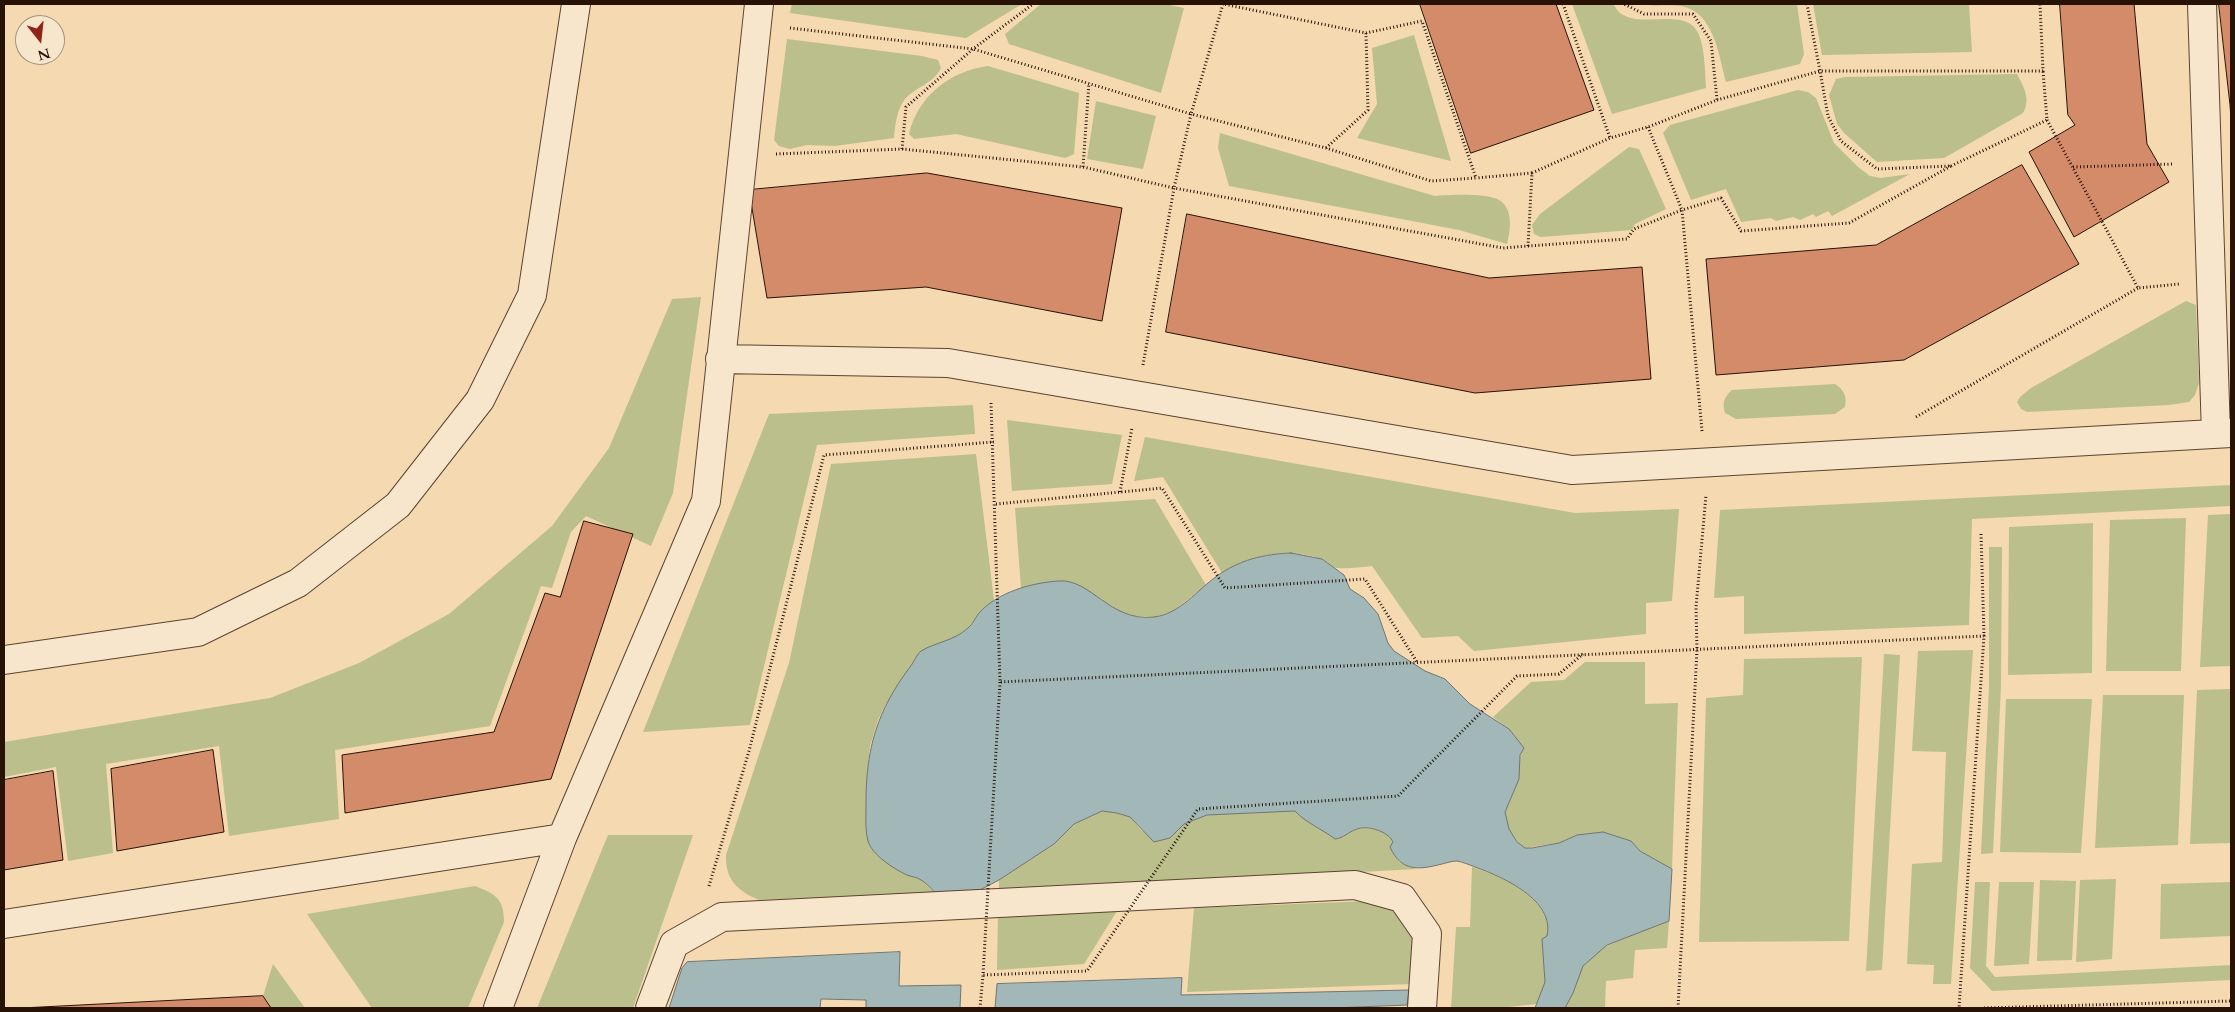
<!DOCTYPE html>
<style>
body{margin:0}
#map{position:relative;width:2235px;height:1012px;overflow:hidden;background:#f4d9b1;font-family:Cardo,serif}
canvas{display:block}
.frame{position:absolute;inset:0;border:5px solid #281105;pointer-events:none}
.north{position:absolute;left:15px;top:15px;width:50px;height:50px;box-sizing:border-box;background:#f8e6cc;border:1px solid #a5917c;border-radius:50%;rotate:164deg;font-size:14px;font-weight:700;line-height:20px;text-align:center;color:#281105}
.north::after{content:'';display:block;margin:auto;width:18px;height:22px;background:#8f2418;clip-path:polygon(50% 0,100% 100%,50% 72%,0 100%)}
</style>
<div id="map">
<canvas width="2235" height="1012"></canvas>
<div class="frame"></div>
<div class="north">N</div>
</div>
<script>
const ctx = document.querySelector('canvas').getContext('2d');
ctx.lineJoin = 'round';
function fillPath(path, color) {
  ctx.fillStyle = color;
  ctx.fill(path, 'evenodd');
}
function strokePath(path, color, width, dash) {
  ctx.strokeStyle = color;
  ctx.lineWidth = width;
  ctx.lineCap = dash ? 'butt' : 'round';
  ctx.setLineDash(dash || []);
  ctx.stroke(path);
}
const green = new Path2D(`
 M792,4H1022L966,38L790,13Z
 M1041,4H1165L1184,8L1161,93L1009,44L1005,34Z
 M1572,4H1613C1615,6 1617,11 1620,13C1643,31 1692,2 1701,41C1705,56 1705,73 1706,88L1612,114Z
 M1639,4H1797L1804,54L1800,64L1726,82C1719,57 1714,11 1681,6C1667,4 1653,7 1639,4Z
 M1813,4H1969L1972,52L1822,55Z
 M1414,35L1451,161L1357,138L1377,104L1372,48Z
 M787,39L922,56L938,60L941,68C934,83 916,87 905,99C897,109 895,125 894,138L835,146L807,145L790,149L779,146L774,140Z
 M988,66L1079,93L1074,154L1065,158L956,134L914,139L909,134C918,96 950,71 988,66Z
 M2017,74C2024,87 2031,100 2023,113L1944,158L1877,162L1844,133L1837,124L1829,95L1836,79L1845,77Z
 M1798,90L1808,92L1816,98L1834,143L1858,167L1870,176L1881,178L1910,174L1832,216L1828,211L1816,217L1813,214L1800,220L1793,217L1776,221L1771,218L1741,222L1726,189L1691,200L1663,133L1670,125Z
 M1096,101L1156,116L1143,169L1087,159Z
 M1220,133L1435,196C1449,195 1493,192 1503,203C1513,213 1510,232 1507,244L1459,230L1229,186L1218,148Z
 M1629,147L1639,149L1666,209L1635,224L1632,230L1541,237L1534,234L1532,225L1540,214Z
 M701,297L673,493L651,546L586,516L571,532L552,588L541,586L490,726L335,750L339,819L229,836L219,746L106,764L113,853L68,861L56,767L4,777V742L270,698L359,663L449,614L552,526L609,448L672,299Z
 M2186,301L2196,305L2199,383L2195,395L2189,402L2169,405L2027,412L2021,409L2017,402L2020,397L2031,388Z
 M1835,384C1844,390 1847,396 1845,407L1835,414L1736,419L1725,413C1722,403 1724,397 1732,390Z
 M973,405L975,434L817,445L750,725L643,732L769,414Z
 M1007,420L1122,435L1112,484L1012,491Z
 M1145,437L1575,513L1679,509L1672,601L1646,603V634L1474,651L1458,636L1422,638L1372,566C1361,567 1349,569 1338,568C1332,568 1327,561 1322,559C1288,547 1252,555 1222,573L1163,477L1134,481Z
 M976,454L994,600L979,613L969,627L955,638L920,652L886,704L878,720L870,746L867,775L866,825L877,854L893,867L920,879L935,893L759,900C738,891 725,880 726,855L789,663L831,464Z
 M2231,485V506L1972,519L1969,625L1744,634V596L1714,598L1720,510Z
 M1155,499L1206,585L1172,612L1154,617L1135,616L1120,612L1074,583L1060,581L1021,588L1015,508Z
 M2231,514V666L2200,667L2208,515Z
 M2186,518L2181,671H2106L2110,520Z
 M2093,523L2092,673L2008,675L2009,527Z
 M1989,547H2002L2001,686L1993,853L1981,854L1989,687Z
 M1973,650L1951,984H1933L1934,965L1907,964L1912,864L1942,862L1946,752L1912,751L1918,651Z
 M1884,654L1900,655L1882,970L1866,971Z
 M1862,657L1849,941L1699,942L1706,698L1743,695L1744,659Z
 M1585,662H1645V704L1678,703L1672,869L1640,851L1631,841L1603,832L1577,835L1559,843L1525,848C1515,841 1503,826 1505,812C1505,806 1511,800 1513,794C1517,779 1516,762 1524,748L1509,729L1493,717L1531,682L1564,680Z
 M2231,689V843L2190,844L2197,690Z
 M2103,695H2184L2178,845L2095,848Z
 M2006,699H2092L2081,853L2000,852Z
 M1295,810C1305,823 1322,829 1335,839C1344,838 1349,832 1357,829C1368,826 1381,831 1390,836C1401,858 1387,860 1417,869L999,891V880L1054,844L1074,824L1102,811L1117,813L1130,817L1142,831L1170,838L1184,824L1207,815Z
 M608,835H693L633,1008H537Z
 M1472,867C1500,876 1541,893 1548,925C1550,935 1545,949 1545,959C1544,967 1547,975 1545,982C1544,989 1540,997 1537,1004L1498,1008H1451L1456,927H1470Z
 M2116,879L2112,959L2076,962L2080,880Z
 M2040,880L2076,881L2072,960L2037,961Z
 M1975,882H1990L1986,966L1995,977L2231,965V980L1992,991L1970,968Z
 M1999,882H2034L2029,964L1994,966Z
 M2231,882V936L2160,939L2161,884Z
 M475,886C496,894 504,899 504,922L468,1008H372L307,914Z
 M1370,901L1382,905L1396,912L1413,935L1412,984L1187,992L1194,908Z
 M1117,911L1084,964L997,970L998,916Z
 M1669,921L1667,948L1635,950L1633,978L1606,981L1605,1007H1565C1571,997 1579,972 1584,965C1605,940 1639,932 1669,921Z
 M273,964L305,1008H271L263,996Z`);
const water = new Path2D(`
 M1291,553L1322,559L1344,575L1350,589L1364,598L1378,614L1388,643L1394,651L1425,671L1445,679L1470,704L1509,729L1524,748L1520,755L1519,779L1505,812L1509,829L1517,842L1525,848H1532L1559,843L1577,835L1603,832L1631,841L1640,851L1672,869L1669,921L1607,945L1583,966L1573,993L1565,1008H1535L1545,982L1542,939L1547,936C1555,900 1503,877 1475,867C1470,865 1463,862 1457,861C1452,861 1446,863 1442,864C1419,870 1401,872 1390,847L1393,842C1388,831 1367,825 1357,829C1348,832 1344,838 1335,839C1322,829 1306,823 1295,811L1207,815L1184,824L1170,838L1154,842L1130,817L1117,813L1102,811L1074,824L1054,844L1031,859L999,880L976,892L935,893C931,888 927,884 921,880C917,877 912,877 907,875C894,869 872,855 868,841C865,830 866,815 866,803C866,748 877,711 910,667C914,662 917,654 921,651C936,642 954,641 968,628C973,624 975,618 979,613C998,592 1031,583 1058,581C1091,578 1109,622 1154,617C1180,614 1197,590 1217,576C1239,560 1264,554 1291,553Z
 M900,952L899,986L961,985L960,1008H866V1000L821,999L820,1008H669L682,968L687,962Z
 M1182,978L1181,995L1409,990L1407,1005L1333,1008H995L997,984Z`);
const building = new Path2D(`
 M1420,4H1556L1594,110L1471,153Z
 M2060,4H2134L2147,144L2169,182L2074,237L2029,152L2075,125L2068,115Z
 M2219,4H2231V119L2230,105Z
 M2022,165L2079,264L1904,360L1716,375L1706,259L1876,245Z
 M927,173L1122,208L1102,321L926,287L767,298L749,190Z
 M1187,214L1489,278L1642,267L1651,379L1475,393L1166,332Z
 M584,521L633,534L551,779L345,813L342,755L494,732L545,593L560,597Z
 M213,750L224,832L117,851L111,769Z
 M53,771L63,860L4,870V780Z
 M263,996L271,1008H22Z`);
const path = new Path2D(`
 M1563,4L1610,138
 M1807,4L1820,71H2043L2040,4
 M790,28L973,49L1191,114L1223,4L1366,33L1422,21L1476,178L1431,181L1326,148L1191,114L1174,188L1083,167
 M2047,120L2138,288L2179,284
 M1326,148L1368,110L1366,33
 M902,149L1083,167L1089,83
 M776,154L902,149L906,107L973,49L1033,4
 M1951,166L2047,120L2043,71
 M2073,167L2174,164
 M1532,173L1610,138L1648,127L1717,100L1711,41L1693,14H1644L1624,4
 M1528,246L1627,239L1634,229L1682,210L1648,127
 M1143,365L1174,188L1503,248L1528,246L1532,173L1476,178
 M991,403L1000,682L1984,636L1959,1008
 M1916,417L2138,288
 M1702,431L1682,210L1721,198L1741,231L1849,223L1951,166L1877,169L1841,141L1828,116L1820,71L1717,100
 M1120,492L1132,428
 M996,504L1162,488L1225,588L1365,579L1417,662
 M1981,534L1984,636
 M709,886L749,751L824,455L994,442
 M980,1008L983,975
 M1678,1008L1697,650L1696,607L1706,495
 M1984,1008L2231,1001`);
const minor = new Path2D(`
 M2202,4L2216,434
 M720,359L948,363L1572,470L2231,433
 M4,924L562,838
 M498,1008L562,838L706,501L759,4
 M650,1008L674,944L722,917L1355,885L1402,898L1427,934L1422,1008`);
const tertiary = new Path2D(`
 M4,660L198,632L298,583L398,505L480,400L532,295L576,4`);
const pathBridge = new Path2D(`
 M1000,682L983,975L1087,971L1198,809L1398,796L1517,676L1559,674L1583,654`);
fillPath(green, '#bbbf8c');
fillPath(water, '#a1b7b8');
strokePath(water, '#717570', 1);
fillPath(building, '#d38b6a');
strokePath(building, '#281105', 1);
strokePath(minor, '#5b4330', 30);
strokePath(tertiary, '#5b4330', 30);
strokePath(path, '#281105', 3, [1, 2.5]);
strokePath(minor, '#f8e6cc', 28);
strokePath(tertiary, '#f8e6cc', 28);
strokePath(pathBridge, '#281105', 3, [1, 2.5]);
</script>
